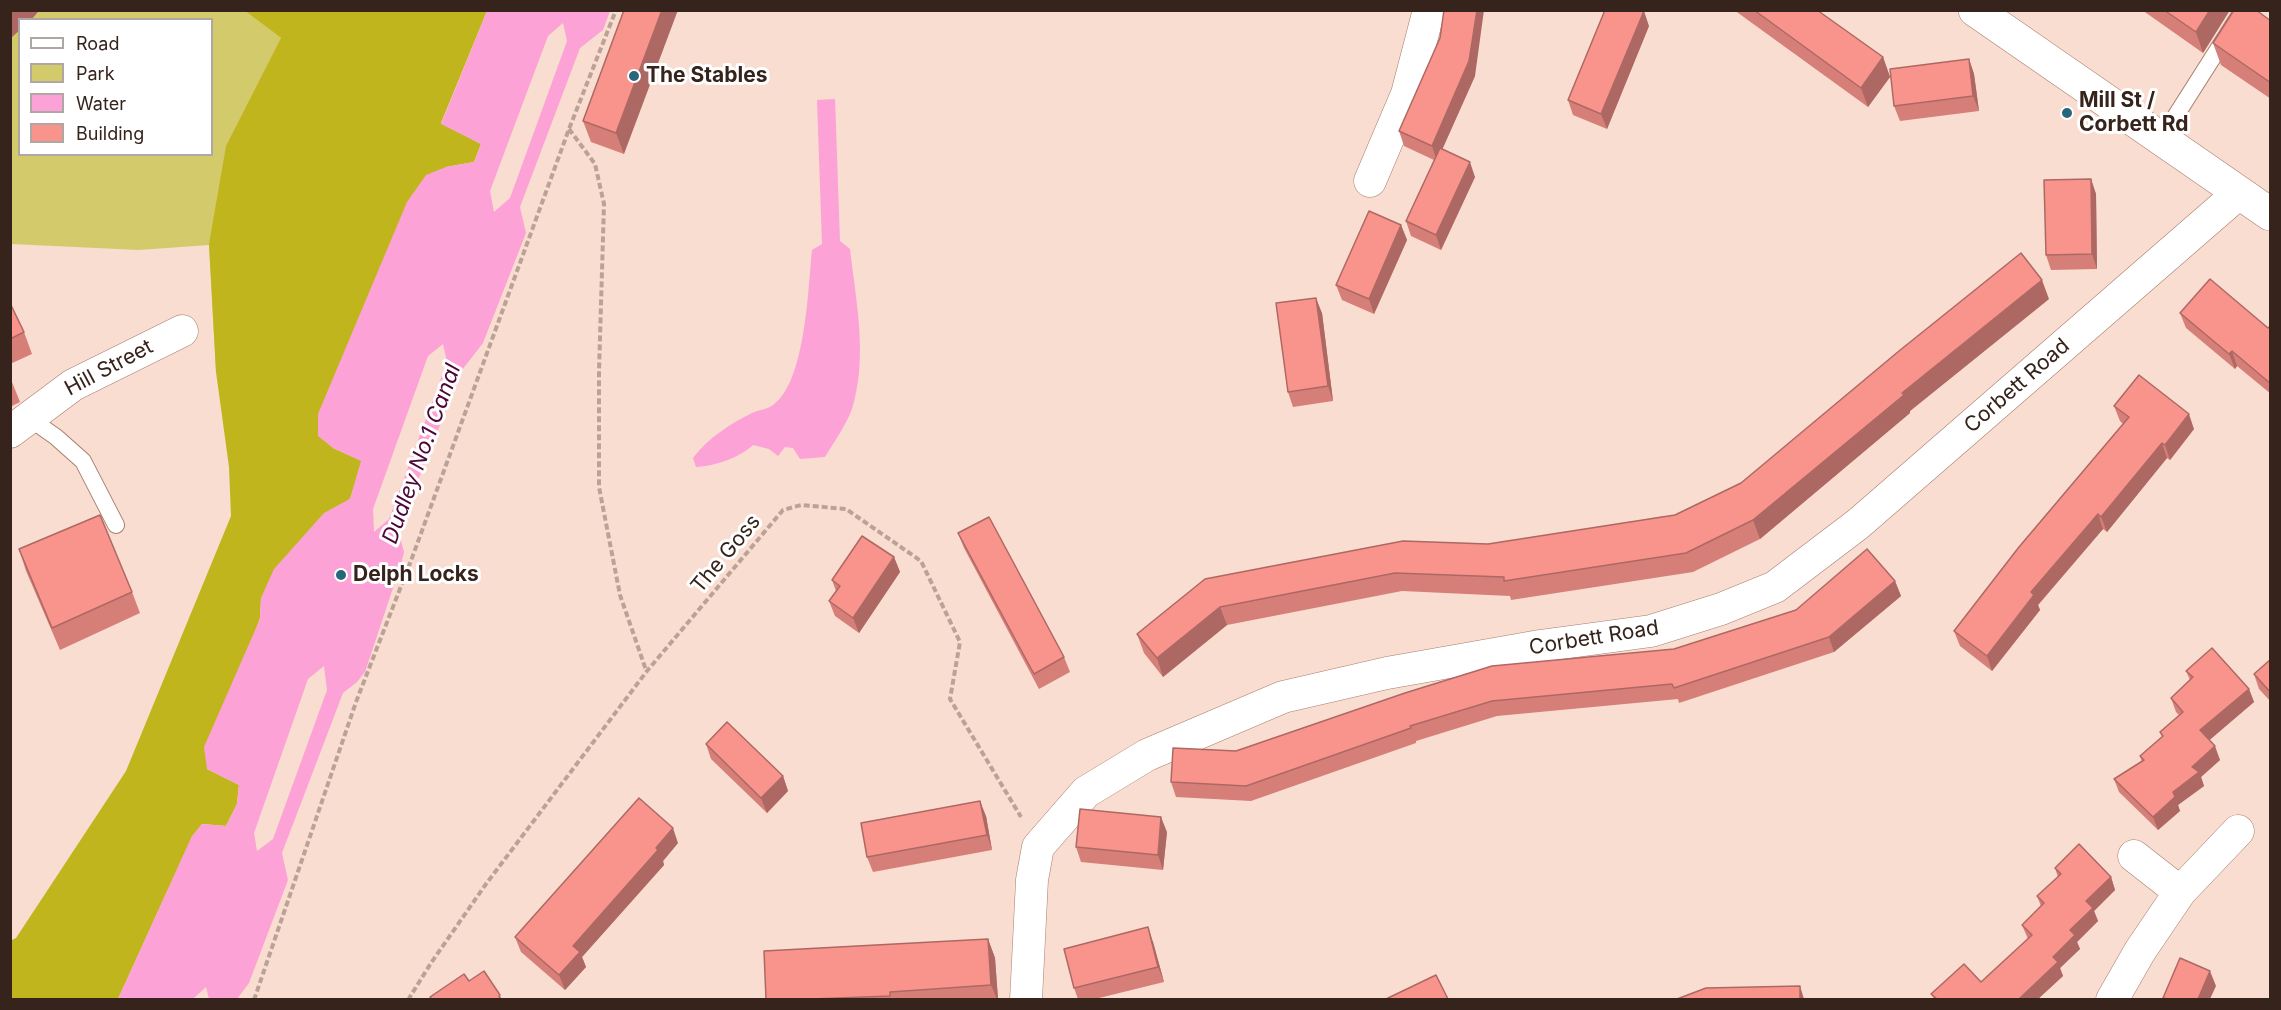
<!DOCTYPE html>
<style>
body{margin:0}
#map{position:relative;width:2281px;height:1010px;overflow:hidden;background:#f9ddd0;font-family:Inter,sans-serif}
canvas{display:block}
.frame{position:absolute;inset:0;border:12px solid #35231c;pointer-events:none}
.legend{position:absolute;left:18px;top:18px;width:195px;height:138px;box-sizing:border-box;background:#fff;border:2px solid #aea7a4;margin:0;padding:8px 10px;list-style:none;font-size:18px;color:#35231c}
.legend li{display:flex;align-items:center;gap:12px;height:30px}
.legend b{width:30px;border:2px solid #aea7a4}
</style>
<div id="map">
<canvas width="2281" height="1010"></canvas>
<div class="frame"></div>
<ul class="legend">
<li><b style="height:8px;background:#fff"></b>Road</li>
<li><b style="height:16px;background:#d3cb6b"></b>Park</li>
<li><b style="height:16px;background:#fca2d6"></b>Water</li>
<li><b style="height:16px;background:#f9948d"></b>Building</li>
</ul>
</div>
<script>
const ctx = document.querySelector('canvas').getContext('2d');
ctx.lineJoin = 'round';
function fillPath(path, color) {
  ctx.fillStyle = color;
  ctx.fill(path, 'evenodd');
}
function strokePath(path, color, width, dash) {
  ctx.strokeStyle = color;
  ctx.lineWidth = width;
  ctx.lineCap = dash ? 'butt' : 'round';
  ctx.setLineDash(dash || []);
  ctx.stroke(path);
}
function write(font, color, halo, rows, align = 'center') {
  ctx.font = font + ' Inter,sans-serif';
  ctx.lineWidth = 6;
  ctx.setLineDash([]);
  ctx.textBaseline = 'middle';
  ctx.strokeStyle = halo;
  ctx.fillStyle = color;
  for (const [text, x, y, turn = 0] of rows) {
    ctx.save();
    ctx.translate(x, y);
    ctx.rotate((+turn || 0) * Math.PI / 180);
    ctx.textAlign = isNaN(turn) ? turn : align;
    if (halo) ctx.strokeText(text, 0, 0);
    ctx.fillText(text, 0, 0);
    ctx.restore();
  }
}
const green = new Path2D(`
 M40,11H245L281,38L216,372L209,245L139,250L11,244L10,39L19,30L20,154H212V20L31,19Z`);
const forest = new Path2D(`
 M245,11H487L441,123L481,144L474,162L446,167L333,448L362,461L350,499L324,514L261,598L260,618L207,769L239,785L237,804L226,826L202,824L192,837L118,999H11L10,941L16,938L126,771L231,516L229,467L216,372L209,244L226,146L281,38Z`);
const water = new Path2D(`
 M487,11H610L603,30L580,48L520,207L526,233L483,343L462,370L403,518L399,534L404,552L401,564L365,672L357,682L343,693L282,853L288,880L249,983L237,999H209L206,987L193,999H118L192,836L202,824L226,826L237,804L239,785L207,769L204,747L260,619L261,598L274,569L324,513L350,499L361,461L333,448L318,436V414L407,202L426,175L446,167L474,162L481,144L441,124ZM563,23L567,41L510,198L494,212L490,191L548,36ZM443,344L447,362L389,519L374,532L373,509L428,356ZM324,666L327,690L273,839L257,851L254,833L308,679Z
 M835,99L840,241L850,249C856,301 868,357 852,409C846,425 834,442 825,457L800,459L793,448L785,447L778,456L769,449L753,445C739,458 715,466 696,467L693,458C708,438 730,424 752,413C758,410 764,410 770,407C806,387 808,287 812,250L822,244L817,100Z`);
const path = new Path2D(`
 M569,129L595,164L604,204L599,371V487L620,595L646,670
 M254,1000L356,702L412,558L569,129L616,10
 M408,1000L431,963L486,884L647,671L783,510L801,505L846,509L921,561L960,642L950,699L1021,817`);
const lane = new Path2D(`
 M2161,139L2243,10
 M29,418L56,437L83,461L116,525`);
const street = new Path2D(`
 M1370,181L1407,94L1429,10
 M10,432L73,385L182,331
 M2134,856L2180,892
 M1026,1000L1032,880L1038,847L1086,792L1147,755L1283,697L1387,673L1540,646L1651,631L1721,609L1775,587L1858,524L2239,193
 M2112,1000L2140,951L2180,892L2238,831`);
const primary = new Path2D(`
 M1975,10L2270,214`);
const wall = new Path2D(`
 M624,10V154L591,142L583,121Z
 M1734,10H1817L1883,57L1890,77L1868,107Z
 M2142,10H2230L2203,53Z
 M2271,21V99L2221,65L2213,43Z
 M1649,26L1607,129L1573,115L1568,100Z
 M1969,59L1974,74L1979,111L1900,121L1894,106Z
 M1475,76L1442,150L1475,177L1441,250L1411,236L1406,221L1434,160L1404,146L1399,131Z
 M2091,179L2096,194L2097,269L2051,270L2046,255Z
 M1401,225L1407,240L1374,314L1342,300L1336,285Z
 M2049,299L1910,411V413L1760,539L1693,572L1511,600L1510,596L1402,591L1227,625L1163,677L1144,653L1137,634L1205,579L1488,544L1675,515L1741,483Z
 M10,303L24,332L32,354L10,364Z
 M1322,313L1333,401L1293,407L1288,392Z
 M2180,313L2268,328L2271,325V394L2237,366L2235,369L2186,328Z
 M10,377L20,402L10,407Z
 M2114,406L2194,429L2170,460L2167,458L2107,532L2103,529L2038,605L2040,610L1992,671L1960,646L1954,631L2123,424L2120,421Z
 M958,533L1064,657L1070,672L1039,689L964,548Z
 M19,549L132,592L140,613L60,650L26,571Z
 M894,557L900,572L859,633L835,616L829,601L836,591L832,580Z
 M1895,581L1901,596L1834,652L1679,703L1678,699L1497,716L1416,741V743L1251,801L1176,797L1171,782L1236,751L1674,649Z
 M2271,659V702L2259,689L2254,674Z
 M2186,671L2249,689L2254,702L2209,740L2220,760L2201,777L2204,786L2178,805L2180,811L2158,830L2119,792L2114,779L2142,762L2140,756L2162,737L2160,732L2179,715L2176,712L2171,698L2190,680Z
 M706,744L783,776L788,791L767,813L711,759Z
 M986,816L992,850L873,872L867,857Z
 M1167,832L1163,870L1081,862L1076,847Z
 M678,843L663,861L664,865L582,957L586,967L565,990L521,952L515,937Z
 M2055,868L2111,877L2115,890L2094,911L2098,921L2077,942L2080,949L2060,968L2063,976L2038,999H1934L1931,994L1981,982L2028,939L2022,925L2041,906L2037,896L2058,877Z
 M988,939L995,958L998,999H766Z
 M1153,942L1164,982L1095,999H1078L1074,988Z`);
const shadedWall = new Path2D(`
 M10,10H40L31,20H20V30L10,39Z
 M662,10H678L624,154L616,133Z
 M1477,10H1484L1475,76L1437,161L1432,146Z
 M2210,10H2230L2203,53L2196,32Z
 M1644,11L1649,26L1607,129L1601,114Z
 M1883,57L1890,77L1868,107L1861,88Z
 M1969,59L1974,74L1979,111L1973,96Z
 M1470,162L1475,177L1441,250L1436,235Z
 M2091,179L2096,194L2097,269L2092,254Z
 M1401,225L1407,240L1374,314L1369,299Z
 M2042,280L2049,299L1910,411V413L1760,539L1753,520L1902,393Z
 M1316,298L1322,313L1333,401L1328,386Z
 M2232,351L2237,366L2235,369L2229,354Z
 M2189,414L2194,429L2170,460L2165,445Z
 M2162,443L2167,458L2107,532L2101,517Z
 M2098,514L2103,529L2038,605L2040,610L1992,671L1987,656L2031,592Z
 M894,557L900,572L859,633L853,618Z
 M1895,581L1901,596L1834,652L1829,637Z
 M1220,607L1227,625L1163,677L1157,658Z
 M2249,689L2254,702L2205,744L2200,730Z
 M2215,746L2220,760L2201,777L2204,786L2178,805L2180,811L2158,830L2153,817L2192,767Z
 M783,776L788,791L767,813L761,798Z
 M980,801L986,816L992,850L987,835Z
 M1161,817L1167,832L1163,870L1158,855Z
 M673,828L678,843L663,861L664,865L582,957L586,967L565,990L559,975L573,946Z
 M2111,877L2115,890L2094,911L2098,921L2077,942L2080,949L2060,968L2063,976L2038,999H2019L2053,957L2070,930L2086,901Z
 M1148,927L1153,942L1164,982L1158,967Z
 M988,939L995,958L998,999H997L991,985Z
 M2210,971L2216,986L2210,999H2198Z
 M1800,986L1804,999H1800Z`);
const building = new Path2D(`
 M624,10H662L616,133L583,121Z
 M1444,10H1477L1469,61L1432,146L1399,131L1440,38Z
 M1605,10L1644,11L1601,114L1568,100Z
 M1754,10H1817L1883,57L1861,88Z
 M2164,10H2210L2196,32Z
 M2234,10H2256L2271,21V83L2213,43Z
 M1969,59L1973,96L1894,106L1890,69Z
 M1440,148L1470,162L1436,235L1406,221Z
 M2091,179L2092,254L2046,255L2044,180Z
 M1369,211L1401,225L1369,299L1336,285Z
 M2021,253L2042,280L1902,393L1904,395L1753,520L1686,553L1504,581V577L1395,573L1220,607L1157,658L1137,634L1205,579L1403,541L1488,544L1675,515L1741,483L1899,351Z
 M2210,279L2268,328L2271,325V384L2232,351L2229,354L2180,313Z
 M1316,298L1328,386L1288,392L1276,303Z
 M10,303L24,332L10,339Z
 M2139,375L2189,414L2165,445L2162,443L2101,517L2098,514L2031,592L2034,595L1987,656L1954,631L2019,547L2129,417L2114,406Z
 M100,515L132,592L52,628L19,549Z
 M989,517L1064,657L1034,674L958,533Z
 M862,536L894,557L853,618L829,601L840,586L832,580Z
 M1867,549L1895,581L1829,637L1674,688L1672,684L1492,701L1410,726L1411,728L1246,786L1171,782L1173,748L1236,751L1405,693L1492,666L1674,649L1796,610Z
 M2212,648L2249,689L2200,730L2215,746L2192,767L2199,772L2173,792L2175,797L2153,817L2114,779L2144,760L2140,756L2163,736L2160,732L2183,712L2171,698L2193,677L2186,671Z
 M2271,659V693L2254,674Z
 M727,722L783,776L761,798L706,744Z
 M639,798L673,828L656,848L658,850L573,946L580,952L559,975L515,937Z
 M980,801L987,835L867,857L861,823Z
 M1080,809L1161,817L1158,855L1076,847Z
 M2079,844L2111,877L2086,901L2093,908L2070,930L2075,935L2053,957L2058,962L2019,999H1937L1931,994L1964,964L1981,982L2032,935L2022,925L2044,903L2037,896L2061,874L2055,868Z
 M1148,927L1158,967L1074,988L1064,949Z
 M988,939L991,985L890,992V996L812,999H766L764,951Z
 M2180,958L2210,971L2198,999H2168L2163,998Z
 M484,971L500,995L499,996L501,999H432L430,997L464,974L469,981Z
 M1436,975L1448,999H1386Z
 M1800,986V999H1677L1706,988Z`);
const markers = [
 [634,76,6,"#28667c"],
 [2067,113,6,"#28667c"],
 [341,575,6,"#28667c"]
];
const poiNames = [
 ["The Stables",646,76],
 ["Mill St /",2079,101],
 ["Corbett Rd",2079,125],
 ["Delph Locks",353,575]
];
const streetNames = [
 ["Hill Street",109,368,-28],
 ["Corbett Road",2017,386,-41],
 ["The Goss",726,554,-50],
 ["Corbett Road",1594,638,-9]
];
const waterNames = [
 ["Dudley No.1 Canal",422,454,-70]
];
fillPath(green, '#d3cb6b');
fillPath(forest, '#c1b51e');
fillPath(water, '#fca2d6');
strokePath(lane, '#a87d6b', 18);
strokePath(street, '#a87d6b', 33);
strokePath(primary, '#a87d6b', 34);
strokePath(path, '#bba297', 4, [6, 3]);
strokePath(lane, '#fff', 16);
strokePath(street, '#fff', 32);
strokePath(primary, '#fff', 33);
fillPath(wall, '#d67f79');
fillPath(shadedWall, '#ae6863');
fillPath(building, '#f9948d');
strokePath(building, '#ae6863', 1.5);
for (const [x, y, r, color] of markers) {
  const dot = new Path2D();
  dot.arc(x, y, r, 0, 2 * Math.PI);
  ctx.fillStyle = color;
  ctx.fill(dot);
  strokePath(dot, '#fff', 2);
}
write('bold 21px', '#35231c', '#fff', poiNames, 'left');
write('21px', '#35231c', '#fff', streetNames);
write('italic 22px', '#4b0636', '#fff', waterNames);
</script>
